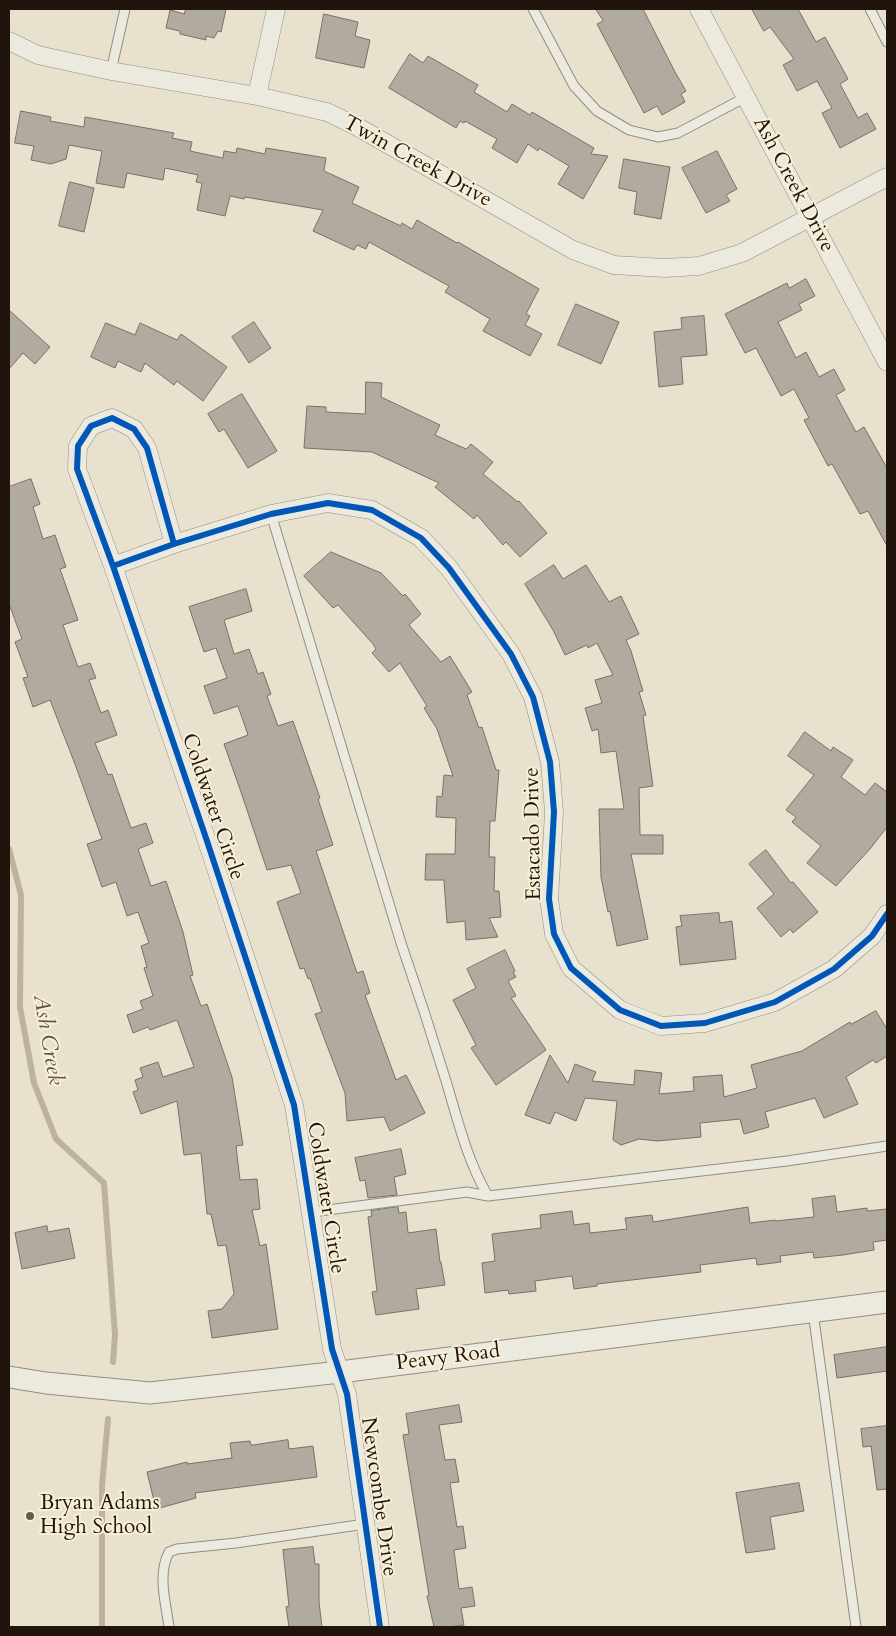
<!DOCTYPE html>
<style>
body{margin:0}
#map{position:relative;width:896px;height:1636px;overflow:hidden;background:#e8e1cd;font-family:Cardo,serif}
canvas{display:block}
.frame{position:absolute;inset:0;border:10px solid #21140d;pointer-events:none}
</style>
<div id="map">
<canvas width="896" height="1636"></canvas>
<div class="frame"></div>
</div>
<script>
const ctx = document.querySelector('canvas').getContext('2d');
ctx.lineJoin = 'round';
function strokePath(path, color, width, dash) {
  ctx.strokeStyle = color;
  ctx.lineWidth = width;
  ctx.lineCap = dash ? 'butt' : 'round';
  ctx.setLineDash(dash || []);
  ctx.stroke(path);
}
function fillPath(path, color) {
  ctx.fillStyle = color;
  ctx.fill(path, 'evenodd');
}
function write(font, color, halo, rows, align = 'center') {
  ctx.font = font + ' Cardo,serif';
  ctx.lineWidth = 4;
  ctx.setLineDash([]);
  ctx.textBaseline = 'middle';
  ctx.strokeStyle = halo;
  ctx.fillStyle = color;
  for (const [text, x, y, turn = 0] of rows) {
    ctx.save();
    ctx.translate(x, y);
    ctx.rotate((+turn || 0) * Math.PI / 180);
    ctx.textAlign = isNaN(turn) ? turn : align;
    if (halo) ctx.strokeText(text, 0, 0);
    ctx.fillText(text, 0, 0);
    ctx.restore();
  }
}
const stream = new Path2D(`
 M9,849L21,895L20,1007L34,1083L56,1139L104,1183L115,1335L113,1362
 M102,1627V1485L108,1419`);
const building = new Path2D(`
 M186,9H226L221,32L218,31L214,38L206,36V40L180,34V31L166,28L170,10L184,14Z
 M596,9H643L675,72L686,91L681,94L685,102L662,115L657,106L644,113L597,24L603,21Z
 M752,9H798L816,42L825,37L848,79L840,84L858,118L867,113L876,129L840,148L822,113L832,108L817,81L797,91L783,65L794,59L770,27L764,31Z
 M324,14L358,22L355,36L370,40L364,68L316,58Z
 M410,54L423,63L428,56L478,85L474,92L507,112L512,104L530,115L532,112L594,148L591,154L608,156L583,199L558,184L569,166L539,148L538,151L528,144L517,163L492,148L497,139L465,121L464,123L460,121L456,128L389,88Z
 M21,111L51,117L50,121L84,127L85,117L174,133L172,138L192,142L190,151L223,158L224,151L236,153L237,148L265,154L266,148L326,158L324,171L359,187L352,203L401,226L402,223L412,229L417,220L457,243L458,242L539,289L526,314L530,316L525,325L542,334L530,356L483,331L490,319L445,292L449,286L369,242L366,249L357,245L354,250L313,231L323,210L245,197L244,199L230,196L225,216L197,210L202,183L196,182L198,175L165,168L163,180L127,173L124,188L96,183L102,151L69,145L66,159L51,164L31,160L34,146L15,143Z
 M717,151L737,189L726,195L730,201L706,213L682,168Z
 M624,159L670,167L661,219L634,214L637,192L619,188Z
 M70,182L94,188L84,232L59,226Z
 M806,279L815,296L799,304L802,310L778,322L796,358L806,352L819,377L834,369L845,390L836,395L856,432L864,427L887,468V546L868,511L860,514L832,464L828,466L804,420L809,418L794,389L781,396L756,348L745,353L725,314L787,283L789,288Z
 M576,304L619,322L601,364L558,345Z
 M9,310L50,347L35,364L23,353L9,369Z
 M704,316L707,355L681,357L683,384L659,387L654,332L682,329L681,318Z
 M254,322L271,348L249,363L232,337Z
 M106,323L135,335L140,323L177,340L181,334L227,367L203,401L177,381L174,385L145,363L141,372L118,361L115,368L91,357Z
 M366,382L382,383L381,397L440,425L435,435L466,449L471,444L493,462L483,474L518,502L519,501L547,533L520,557L506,542L503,545L477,515L474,519L435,487L439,483L372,452L304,448L307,406L326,407V412L365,414Z
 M242,394L277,451L248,468L224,429L219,432L208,414Z
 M31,479L40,504L33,507L43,539L55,535L66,567L60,569L78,620L63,625L78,667L90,663L96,678L89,680L101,713L108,710L117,735L95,743L108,775L112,774L131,828L146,823L153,843L138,849L151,886L166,881L183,932L193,975L190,976L201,1006L207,1004L232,1077L243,1145L236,1146L240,1180L257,1179L260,1209L252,1210L260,1246L266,1244L278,1329L212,1338L208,1311L222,1309L234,1294L226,1245L218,1246L211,1214H207L201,1153L184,1155L177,1101L141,1114L133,1092L138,1090L135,1080L143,1077L140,1068L158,1062L163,1077L194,1067L177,1020L150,1030L148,1027L133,1033L127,1015L143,1009L140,1001L153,996L144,968L147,967L141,946L149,943L138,912L127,916L116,882L102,887L87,844L102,839L75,764L50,700L33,707L23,678L28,677L15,642L22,639L9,604V487Z
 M331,552L381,573L403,596L405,594L421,614L409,625L441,662L450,656L472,692L467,695L479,728L482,727L496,770H499L495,821H490L489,857H495L494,891H499L501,917L489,918L498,937L466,940L465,921L447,923L444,880H425L426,854H455L456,818L436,817L437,796L442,797L444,775L453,776L437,729L424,708L427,706L400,663L389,672L372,653L376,649L373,644L338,605L333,608L304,576Z
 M554,565L563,579L586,565L609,602L621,596L639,634L626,640L631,651L643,691L639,692L646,715L643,716L653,786L639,788L640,835H663V854H631L648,939L617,946L610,911L608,912L601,877L599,809H624L616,751L601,753L598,729L592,731L585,708L602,703L595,680L613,675L597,643L588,648L587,645L565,655L553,630L525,584Z
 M246,589L252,611L224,620L234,654L249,649L258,674L263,672L271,694L267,696L278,726L293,721L320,798L318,799L333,845L316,851L357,973L363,971L370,993L365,995L396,1080L406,1075L425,1113L390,1131L384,1117L347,1121L345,1093L315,1014L322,1012L310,978L308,979L304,968L300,969L277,902L301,893L291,865L267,870L241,792L224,744L248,735L238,706L214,714L204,686L227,678L216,648L204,652L189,607Z
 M805,732L831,751L833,747L853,760L841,777L865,795L875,783L887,792V827L870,849L836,886L807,863L821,846L792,822L796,817L786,810L814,775L788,756Z
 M766,850L791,883L793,882L818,912L793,933L790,929L781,937L757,908L774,894L749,864Z
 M719,913L720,923L732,921L736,959L680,965L676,927L682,926L680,916Z
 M505,950L515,971L513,972L516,977L508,981L516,996L511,998L546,1050L496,1085L471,1048L476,1045L453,1000L476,988L467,969Z
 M876,1011L887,1029V1056L876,1063L873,1060L846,1077L858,1104L824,1118L815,1098L765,1112L769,1127L744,1134L740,1119L700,1123L701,1137L657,1141L639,1139L621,1145L613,1140L617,1101L585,1098L576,1121L555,1112L550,1124L525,1115L550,1055L568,1083L575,1064L596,1072L592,1081L634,1085L635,1070L662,1073L659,1094L694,1091L693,1077L722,1075L724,1097L757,1088L751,1065L802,1051L850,1022L851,1024Z
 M401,1149L406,1174L394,1177L397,1195L368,1198L365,1180L360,1181L355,1158Z
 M835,1196L837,1212L867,1208V1211L887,1209V1240L873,1242L874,1250L843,1255L814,1258L813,1252L780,1256L781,1262L757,1265L756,1258L700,1265L701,1272L597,1284V1286L574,1289L572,1276L535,1281L536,1291L509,1294L508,1290L485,1293L482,1263L495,1261L492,1234L541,1228L540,1215L572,1211L574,1225L589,1223L590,1233L627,1229L625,1218L652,1215L653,1222L748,1207L750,1223L775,1220V1221L814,1217L812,1199Z
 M398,1207L399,1213L406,1212L408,1233L436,1229L440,1262H441L445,1285L416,1289L419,1309L376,1315L372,1292L377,1291L368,1217L372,1216L371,1211Z
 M47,1226L48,1232L69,1228L75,1258L22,1269L15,1233Z
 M887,1347V1371L837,1378L834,1355Z
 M459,1405L462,1422L439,1425L445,1460L455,1459L459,1482L450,1483L457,1527L463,1526L466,1548L454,1550L459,1589L472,1587L475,1606L461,1608L464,1625L449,1627H434L427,1596L429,1595L403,1435L409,1434L406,1414Z
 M887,1426V1489L877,1490L871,1446L863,1447L861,1429Z
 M288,1440L289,1449L313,1446L317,1477L195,1493L196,1498L156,1509L147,1472L187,1462V1464L232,1458L230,1443L250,1441L251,1445Z
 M799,1483L804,1511L770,1517L775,1549L746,1553L736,1493Z
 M313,1547L315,1564H319V1602L322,1627H289L286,1607L289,1606L283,1550Z`);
const service = new Path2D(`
 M533,9L574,86L597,111L629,130L658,137L678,133L746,97
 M870,9L887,42
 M111,71L125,9
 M271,514L401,943C417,989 432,1035 446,1081C458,1121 467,1160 488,1196
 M312,1212L467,1192L488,1196L787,1161L887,1146
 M813,1312L856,1627
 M169,1627C166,1603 157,1575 169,1552L177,1549L236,1543L365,1524`);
const minor = new Path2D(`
 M699,9L887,362
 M9,41L38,55L111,71L257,96L327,112L356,126L573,250L614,265L665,268L699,266L742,253L887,177
 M257,96L276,9
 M174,544L147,448L134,429L112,418L91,426L78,446L77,469L113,566L207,841L294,1105L332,1349L347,1394L380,1627
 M113,566L174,544L271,514L328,503L372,510L421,538L449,568L511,654L533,697L550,762L554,812L549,899L554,934L571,968L620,1010L661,1026L705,1023L775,1002L834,969L872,936L887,914`);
const tertiary = new Path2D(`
 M9,1377L46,1383L150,1393L340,1372L887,1302`);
const cycleway = new Path2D(`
 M174,544L147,448L134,429L112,418L91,426L78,446L77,469L113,566L207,841L294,1105L332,1349L347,1394L380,1627
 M113,566L174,544L271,514L328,503L372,510L421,538L449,568L511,654L533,697L550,762L554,812L549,899L554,934L571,968L620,1010L661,1026L705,1023L775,1002L834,969L872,936L887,914`);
const markers = [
 [30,1516,5,"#675c50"]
];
const streetNames = [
 ["Twin Creek Drive",417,162,29],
 ["Ash Creek Drive",793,185,62],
 ["Coldwater Circle",212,807,71],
 ["Estacado Drive",534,834,-91],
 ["Coldwater Circle",325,1198,81],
 ["Peavy Road",448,1358,-7],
 ["Newcombe Drive",378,1497,82]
];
const poiNames = [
 ["Bryan Adams",40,1504],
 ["High School",40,1528]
];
const waterNames = [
 ["Ash Creek",47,1040,80]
];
strokePath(stream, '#beb39a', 6);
fillPath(building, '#b0ab9e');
strokePath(building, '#777167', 1);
strokePath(service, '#938d81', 11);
strokePath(minor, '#938d81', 19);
strokePath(tertiary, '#938d81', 23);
strokePath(service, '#ece9df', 9);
strokePath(minor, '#ece9df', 18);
strokePath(tertiary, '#ece9df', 21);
strokePath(cycleway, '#0057b8', 6);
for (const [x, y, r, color] of markers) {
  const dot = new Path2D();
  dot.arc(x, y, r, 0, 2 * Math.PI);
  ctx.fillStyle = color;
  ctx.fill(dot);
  strokePath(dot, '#f8efd7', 2);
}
write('21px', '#21140d', '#f8efd7', streetNames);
write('21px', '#21140d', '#f8efd7', poiNames, 'left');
write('italic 22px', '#605343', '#f8efd7', waterNames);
</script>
